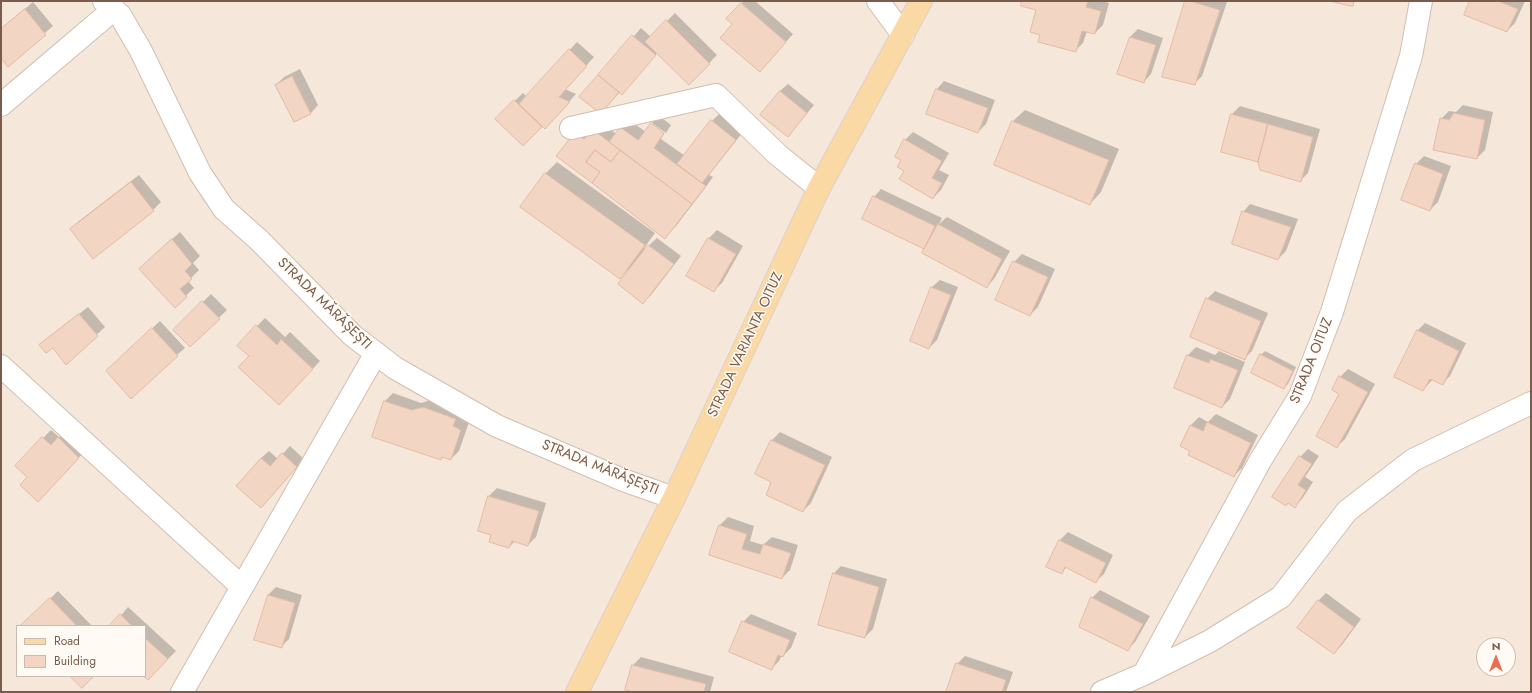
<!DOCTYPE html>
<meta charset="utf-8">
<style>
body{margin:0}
#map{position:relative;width:1532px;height:693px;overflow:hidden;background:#fdf6ec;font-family:Jost,sans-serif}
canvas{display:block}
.frame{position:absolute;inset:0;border:2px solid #7a5c4d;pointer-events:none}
.legend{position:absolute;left:16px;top:625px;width:130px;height:52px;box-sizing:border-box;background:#fffaf3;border:1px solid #cabbb1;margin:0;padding:5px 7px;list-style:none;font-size:12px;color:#7a5c4d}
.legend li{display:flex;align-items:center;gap:8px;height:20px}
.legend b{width:20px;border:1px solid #cabbb1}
.north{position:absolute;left:1476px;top:637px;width:40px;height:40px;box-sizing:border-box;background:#fffaf3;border:1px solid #cabbb1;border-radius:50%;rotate:0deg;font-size:11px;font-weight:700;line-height:16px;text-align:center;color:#7a5c4d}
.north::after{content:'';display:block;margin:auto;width:14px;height:18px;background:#e76f51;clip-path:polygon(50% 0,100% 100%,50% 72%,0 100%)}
</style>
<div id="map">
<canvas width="1532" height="693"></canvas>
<div class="frame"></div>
<ul class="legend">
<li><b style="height:5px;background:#fbd9a5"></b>Road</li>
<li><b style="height:11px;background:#f3d5c3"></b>Building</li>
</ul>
<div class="north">N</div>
</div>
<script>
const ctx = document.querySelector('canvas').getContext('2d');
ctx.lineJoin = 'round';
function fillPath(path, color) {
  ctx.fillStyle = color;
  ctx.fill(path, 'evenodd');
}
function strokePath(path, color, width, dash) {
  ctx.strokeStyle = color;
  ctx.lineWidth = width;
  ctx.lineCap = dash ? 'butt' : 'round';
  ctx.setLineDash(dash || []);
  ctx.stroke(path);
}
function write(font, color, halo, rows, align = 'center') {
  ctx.font = font + ' Jost,sans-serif';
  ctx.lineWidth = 3;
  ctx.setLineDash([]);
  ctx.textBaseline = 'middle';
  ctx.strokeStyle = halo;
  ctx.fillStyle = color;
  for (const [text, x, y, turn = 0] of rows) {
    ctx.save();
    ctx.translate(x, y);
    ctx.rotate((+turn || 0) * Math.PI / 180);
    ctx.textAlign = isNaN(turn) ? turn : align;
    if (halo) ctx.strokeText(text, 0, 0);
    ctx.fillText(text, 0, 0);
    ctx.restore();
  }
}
const residential = new Path2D(`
 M1,1H1531V692H1ZM17,626H145V676H17ZM1484,645H1508V669H1484Z`);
const shadow = new Path2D(`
 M744,1H755L793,34L767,63L728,19Z
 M1023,1H1101L1109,3L1103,25L1095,33L1087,31L1083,43L1075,51L1041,35L1038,9Z
 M1186,1L1227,2L1202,76L1194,84Z
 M1471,1H1525L1515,23L1507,31Z
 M33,2L53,26L8,65L1,57V29Z
 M675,13L717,55L689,84L657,53L629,85L620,92L608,105L581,97L641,28L651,37Z
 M1138,29L1163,38L1151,74L1144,82L1130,37Z
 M577,42L594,57L565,89L576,94L553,120L542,126L523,145L496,119L523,93L527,97Z
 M300,69L318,105L311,113L295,121L276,85L284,77Z
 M944,81L995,100L986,124L978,132L927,113L937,89Z
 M788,84L814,105L788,136L780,91Z
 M1463,105L1493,112L1485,150L1477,158L1441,119L1449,111L1456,112Z
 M1240,106L1320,129L1308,173L1301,180L1232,114Z
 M1025,110L1119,149L1101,192L1090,204L995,165L1013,121Z
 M720,113L743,132L709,175L713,177L702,192L676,226L664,237L558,156L600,121L616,134L629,120L646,132L651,125L664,134L661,139L685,156L712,121Z
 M659,116L671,125L666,133L652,123Z
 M913,132L949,153L939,170L949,175L941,190L933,198L905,170L902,160L905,140Z
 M1424,156L1451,166L1438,202L1430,210L1416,164Z
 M557,162L655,233L644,248L645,249L657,238L681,256L651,295L643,302L632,268L631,267L620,277L545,174Z
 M139,175L161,202L153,210L94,257L72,229L79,221Z
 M881,189L942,218L939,224L947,217L1010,251L994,279L987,286L928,243L924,248L874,197Z
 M1250,204L1298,219L1286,251L1278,259L1243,212Z
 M717,230L743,246L722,283L714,290L687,275L709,238Z
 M180,232L200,256L193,263L199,270L188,281L194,288L175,306L148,261Z
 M1022,254L1055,269L1038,307L1030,315L1014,262Z
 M940,280L958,287L937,340L929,348L911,341L932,287Z
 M1215,291L1268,313L1252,351L1244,359L1207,299Z
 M211,294L227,310L190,346L175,330Z
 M88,307L105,327L66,363L53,346L41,345L49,337Z
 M265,318L285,337L290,332L320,361L287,396L250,356L257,326Z
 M160,321L185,348L177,355L115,363Z
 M1425,323L1466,343L1450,376L1442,384L1433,379L1423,390L1417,331Z
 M1196,347L1215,355L1219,351L1245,362L1230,399L1222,407L1175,387L1188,355Z
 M1265,351L1296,367L1288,384L1284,388L1261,355Z
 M1348,369L1375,384L1345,439L1337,447L1340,377Z
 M393,393L421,403L431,400L463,411L461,419L469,422L459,451L451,459L444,456L441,459L374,436L385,401Z
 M1216,414L1258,435L1242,468L1234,476L1181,445L1191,425L1199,417L1208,422Z
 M51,430L59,437L66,430L86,450L46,493L16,466Z
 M780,432L832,457L811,503L803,511L773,482L756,474L772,440Z
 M290,446L304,459L269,499L261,458L269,451L278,459Z
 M1308,449L1319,456L1305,477L1313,482L1302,499L1295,506L1288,502L1274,497L1300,457Z
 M497,488L546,503L536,537L528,545L515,541L509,547L492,535L479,531L489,496Z
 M728,517L754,526L750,541L763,545L772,537L798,545L790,570L782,578L711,554L720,525Z
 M1068,532L1113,555L1104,574L1096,581L1067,567L1061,573L1047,566L1060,540Z
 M841,566L887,579L873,629L865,637L833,574Z
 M276,587L302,595L289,639L281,647L268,595Z
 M1100,590L1150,616L1135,642L1127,650L1092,598Z
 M58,591L92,626H24L31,617Z
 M1326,593L1361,619L1342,645L1334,653L1318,601Z
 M128,607L176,651L148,679L145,676V626H112Z
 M751,614L797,633L791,648L783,656L782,655L779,661L772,668L743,622Z
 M965,656L1013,672L1006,692H947L957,664Z
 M641,657L714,677L710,692H637L633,665Z`);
const building = new Path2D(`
 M1022,1H1088L1086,7L1101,11L1095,34L1082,31L1076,52L1038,42L1040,35L1030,32L1036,10L1021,6Z
 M1185,1H1190L1220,10L1195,85L1162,77Z
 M1329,1H1354L1353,6Z
 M1470,1H1498L1518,9L1507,32L1464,15Z
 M741,3L786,42L760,72L720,38L732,24L726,19Z
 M25,9L46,35L8,67L1,58V29Z
 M666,20L710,64L689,85L645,42Z
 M632,35L656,55L622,95L598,75Z
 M1130,37L1156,45L1144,83L1117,74Z
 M569,49L587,66L559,97L570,102L545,129L519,104Z
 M598,75L619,92L601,114L579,97Z
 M292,76L311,114L294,122L275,85Z
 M936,89L988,108L978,133L926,114Z
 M780,91L807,113L788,137L760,115Z
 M514,100L542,127L523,146L495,119Z
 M1454,113L1485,120L1477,159L1433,150L1440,118L1449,120Z
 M1231,114L1268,124L1258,162L1221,152Z
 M711,120L736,140L702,183L677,164Z
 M1012,121L1109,160L1090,205L994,165Z
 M651,123L664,133L654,148L706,186L692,204L609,142L620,127L638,140Z
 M1268,124L1313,137L1301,182L1260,170L1258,162Z
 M592,129L620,150L611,162L595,150L586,162L600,172L592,183L556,156L575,132L584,139Z
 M904,139L942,161L932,178L942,183L933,199L899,179L904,171L897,167L901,160L895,157Z
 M595,150L611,162L620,150L692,204L665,239L592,183L600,172L586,162Z
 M1415,163L1443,174L1430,211L1401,200Z
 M545,173L645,245L620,279L520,207Z
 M131,182L154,211L93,259L70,229Z
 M873,196L935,226L924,249L862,219Z
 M1242,211L1291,227L1278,260L1232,244Z
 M938,224L1002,259L987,288L922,253Z
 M708,238L736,254L714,292L686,276Z
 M172,239L192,264L185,271L192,279L180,289L187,297L175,308L139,269Z
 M648,245L674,264L643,304L618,284Z
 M1013,261L1048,277L1030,316L995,300Z
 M931,287L951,295L929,349L910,341Z
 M1206,298L1261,321L1245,360L1190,337Z
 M202,301L220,319L190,347L173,330Z
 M79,314L98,336L66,365L53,348L46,353L39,345Z
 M256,325L277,345L281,339L313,369L279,405L238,367L249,356L237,346Z
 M152,328L178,356L131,399L106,371Z
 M1417,330L1459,351L1443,385L1430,379L1423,391L1394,377Z
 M1260,354L1293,371L1284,389L1251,373Z
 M1187,355L1209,363L1210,359L1238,370L1222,408L1174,388Z
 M1339,376L1368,392L1337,448L1316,436L1339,394L1332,390Z
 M384,401L412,410L423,407L456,419L453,426L461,430L451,460L442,457L441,460L372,437Z
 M1207,422L1251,443L1234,477L1188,455L1190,451L1180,446L1190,425L1203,431Z
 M42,437L51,445L58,437L79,458L38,502L20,485L27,477L15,466Z
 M771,440L825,465L803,512L766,495L771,482L755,474Z
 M282,453L297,467L261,508L236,486L261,458L270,466Z
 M1299,456L1312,464L1298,485L1306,490L1295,508L1288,503L1286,506L1272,497Z
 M488,496L539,511L528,546L512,541L509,548L489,542L491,535L478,531Z
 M719,525L747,534L742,549L760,554L763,544L791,553L782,579L709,555Z
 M1059,540L1106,563L1096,583L1065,567L1062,574L1046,567Z
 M833,573L879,587L865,638L818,625Z
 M268,595L295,603L282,648L254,640Z
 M1091,597L1143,624L1128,651L1079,627Z
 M50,598L77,626H23L21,625Z
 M1318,600L1354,627L1334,654L1297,628Z
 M120,614L132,626H111L110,625Z
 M742,621L790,640L783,657L778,655L772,670L729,652Z
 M145,638L168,659L148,680L143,676H145Z
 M956,663L1006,680L1002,692H946Z
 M632,665L706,684L704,692H633L625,690Z
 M70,676H94L82,688Z`);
const minor = new Path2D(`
 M104,1L120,15L141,51L200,173L224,209L260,241L352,335L395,368L497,426L623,480L674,498
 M878,1L903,35
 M1,105L114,9
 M571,128L716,95L778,155L819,188
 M1,366L242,587
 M1144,674L1260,461L1300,396L1332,312L1411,56L1421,1
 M182,692L376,353
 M1102,692L1144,674L1210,641L1281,597L1347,511L1413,460L1531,403`);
const major = new Path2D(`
 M577,692L674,498L819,188L921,1`);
const streetNames = [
 ["STRADA MĂRĂȘEȘTI",324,304,44],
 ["STRADA VARIANTA OITUZ",746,345,-65],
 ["STRADA OITUZ",1312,361,-68],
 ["STRADA MĂRĂȘEȘTI",600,468,22]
];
fillPath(residential, '#f5e8da');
fillPath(shadow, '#0003');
fillPath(building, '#f3d5c3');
strokePath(building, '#e6bba3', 1);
strokePath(minor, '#d1beb0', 24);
strokePath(major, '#dad1cd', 24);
strokePath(minor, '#fff', 22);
strokePath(major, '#fbd9a5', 22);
write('14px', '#7a5c4d', '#fffaf3', streetNames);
</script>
